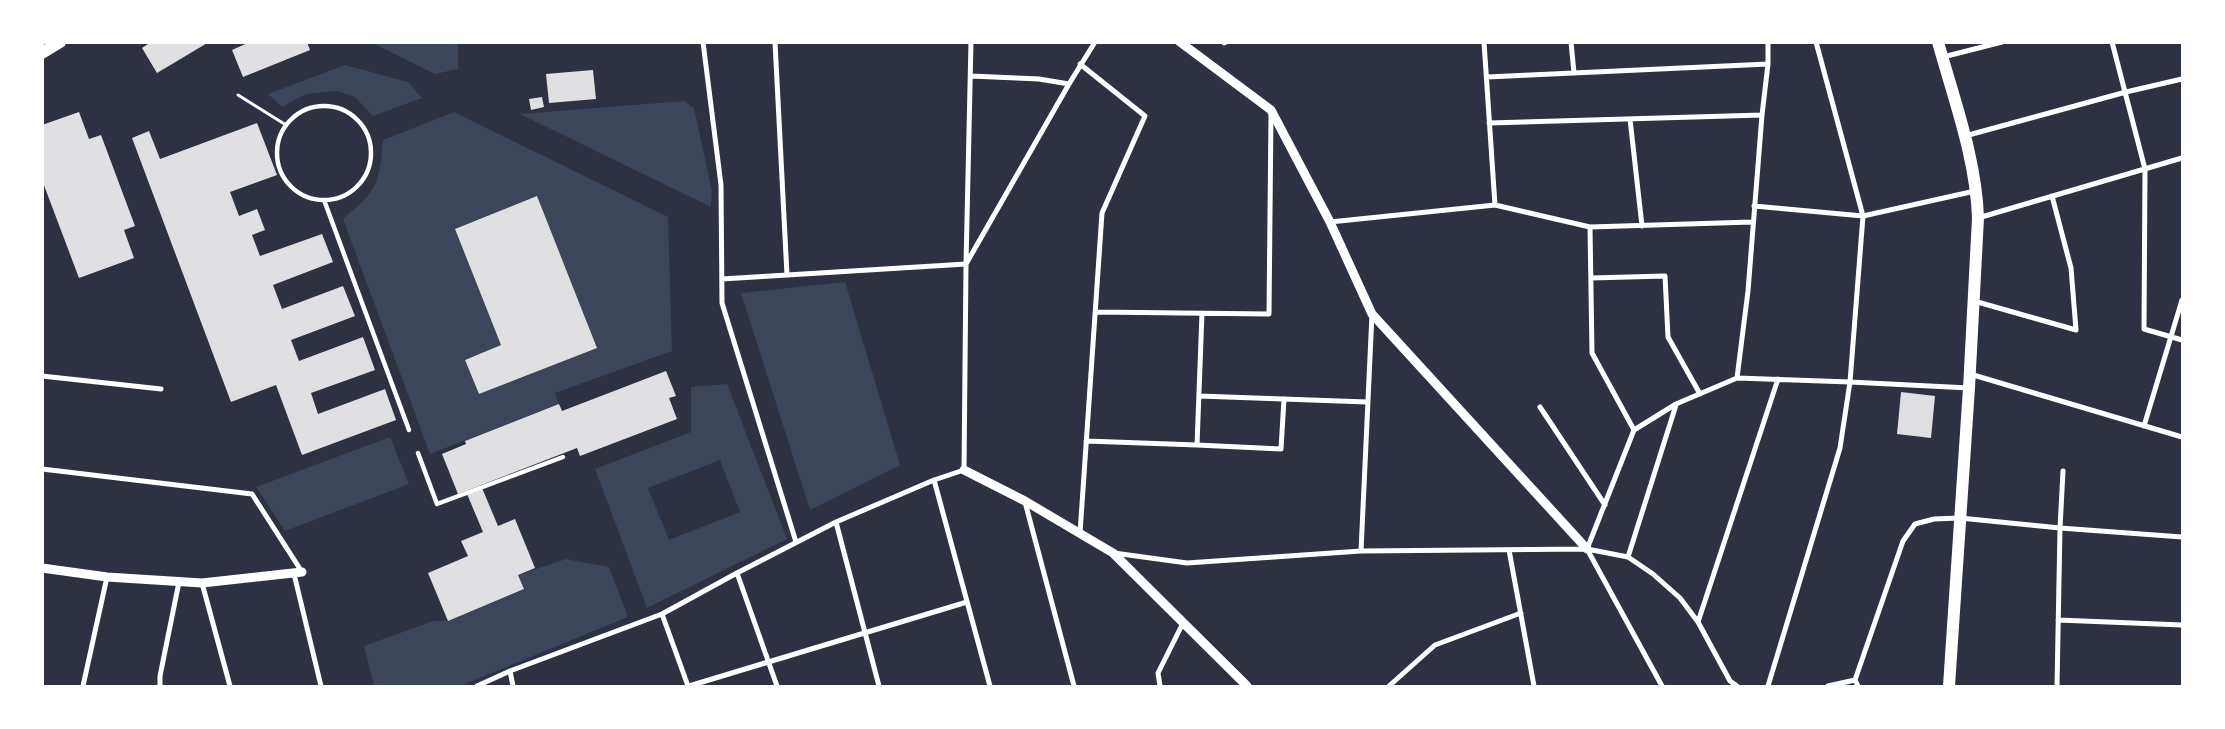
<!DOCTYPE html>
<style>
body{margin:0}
#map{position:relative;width:2225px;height:729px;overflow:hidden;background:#2d3142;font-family:"Archivo Narrow",sans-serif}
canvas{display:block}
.frame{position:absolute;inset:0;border:44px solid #fff;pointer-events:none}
</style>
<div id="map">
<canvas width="2225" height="729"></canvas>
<div class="frame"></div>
</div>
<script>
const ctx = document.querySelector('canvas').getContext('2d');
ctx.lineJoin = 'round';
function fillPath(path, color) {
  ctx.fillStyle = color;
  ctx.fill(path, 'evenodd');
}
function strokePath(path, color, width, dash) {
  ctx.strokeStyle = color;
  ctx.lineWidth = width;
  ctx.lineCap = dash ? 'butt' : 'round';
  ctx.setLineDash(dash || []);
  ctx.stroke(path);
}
const green = new Path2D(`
 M373,43H458V69L435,74Z
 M345,65L408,82L422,98L373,116L355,97L338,91L306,94L282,107L268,94Z
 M684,101L694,108L712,191L711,207L520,114Z
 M454,112L668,217L672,351L555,393L559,404L430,454L343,219C377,190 379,185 383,140ZM537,196L597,348L479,394L465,360L501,345L455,229Z
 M845,282L900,465L810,510L741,293Z
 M727,384L787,539L647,608L595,469L691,432V387ZM720,460L740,512L669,540L648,488Z
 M390,437L409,484L285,531L256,487Z
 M566,559L609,567L628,617L460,686H374L364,646L433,621H448L523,590L518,575Z`);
const building = new Path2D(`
 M151,42H209L157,73L142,48Z
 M250,42H307L310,50L243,77L232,50Z
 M593,70L596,99L549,103L546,74Z
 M542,97L544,107L531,110L529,99Z
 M79,112L89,139L101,135L135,226L124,230L134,258L79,278L42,180V125Z
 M257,123L277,175L230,192L239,216L257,209L265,230L252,235L260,256L322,234L333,262L273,285L282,309L343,286L355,316L291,340L299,361L363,337L375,370L311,393L318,414L385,389L396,420L302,455L276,385L231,402L132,138L149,131L160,159Z
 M537,196L597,348L479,394L465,360L501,345L455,229Z
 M666,371L676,396L669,398L677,419L580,456L577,448L458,494L442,454L466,444L465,441L559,404L562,411Z
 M1901,392L1935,396L1931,438L1897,434Z
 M482,488L498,526L515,519L535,568L518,575L524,589L448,621L428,573L468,556L461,541L483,532L467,494Z`);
const path = new Path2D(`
 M238,95L286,125`);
const pedestrian = new Path2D(`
 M277 153a47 47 0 1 1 94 0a47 47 0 1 1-94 0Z
 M324,200L409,430
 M418,453L437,504L563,457`);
const minor = new Path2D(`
 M703,42L721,185L722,303L796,542
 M775,42L787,275
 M1484,42L1495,205
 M1571,42L1574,73
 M2112,42L2145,169L2144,329L2182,340
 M1224,43L1226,42
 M1943,57L2002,42
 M971,76L1039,79L1069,84
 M1487,77L1768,64
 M1630,119L1642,226
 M1489,123L1762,115
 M1965,136L2126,92L2182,79
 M1754,206L1863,216L1975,191
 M1978,218L2182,158
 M1330,222L1495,205L1590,227L1752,222
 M1590,227L1592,353L1634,430
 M1591,278L1665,276L1668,337L1700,394
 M722,279L966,264L971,42
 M1974,301L2076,330L2071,268L2052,196
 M1095,312L1269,314L1271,113
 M1970,374L2182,437
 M42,376L161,389
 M1737,378L1748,291L1762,115L1768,64V42
 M1199,396L1367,402
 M1540,407L1605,505
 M2144,426L2182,300
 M1086,441L1197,445L1202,313
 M1197,445L1281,449L1284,399
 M42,469L252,494L302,572
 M934,480L990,686
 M1025,502L1074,686
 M836,522L879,686
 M1080,533L1102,213L1145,116L1080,64
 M1587,549L1634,430L1676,404L1737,378L1850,382L1969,388
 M1587,549L1662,686
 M1509,550L1534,686
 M1361,551L1372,314
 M1114,553L1187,563L1361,551L1587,549L1628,557L1653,574L1680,598L1698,622L1730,681L1737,686
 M1628,557L1676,405
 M737,573L777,686
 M294,574L321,686
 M202,583L230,686
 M662,614L688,686
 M2058,620L2182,625
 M1698,622L1778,379
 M510,671L513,686
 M1855,680L1903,541L1915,524L1934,519L1960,518L2060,528L2182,537
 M83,686L107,577
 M160,686V676L179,582
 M477,686L510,671L662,614L737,573L836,522L934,480L964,470L966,264L1069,84L1095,42
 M689,686L967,602
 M1160,686L1158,673L1183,623
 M1389,686L1435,645L1521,613
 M1768,686L1840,448L1850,382L1863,216L1816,42
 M1828,686L1855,680L1858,686
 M2057,686L2060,528L2063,471`);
const tertiary = new Path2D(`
 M1180,42L1271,110L1330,222L1372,314L1587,549
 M964,470L1025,501L1113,553L1247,686
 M42,568L107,577L202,583L302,572`);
const primary = new Path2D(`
 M1938,42C1954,100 1976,158 1978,218L1969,388L1949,686
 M42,53L60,42`);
fillPath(green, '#3c4559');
fillPath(building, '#e0e0e3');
strokePath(path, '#fff', 3);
strokePath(pedestrian, '#fff', 4.5);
strokePath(minor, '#fff', 5);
strokePath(tertiary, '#fff', 9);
strokePath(primary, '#fff', 12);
</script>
